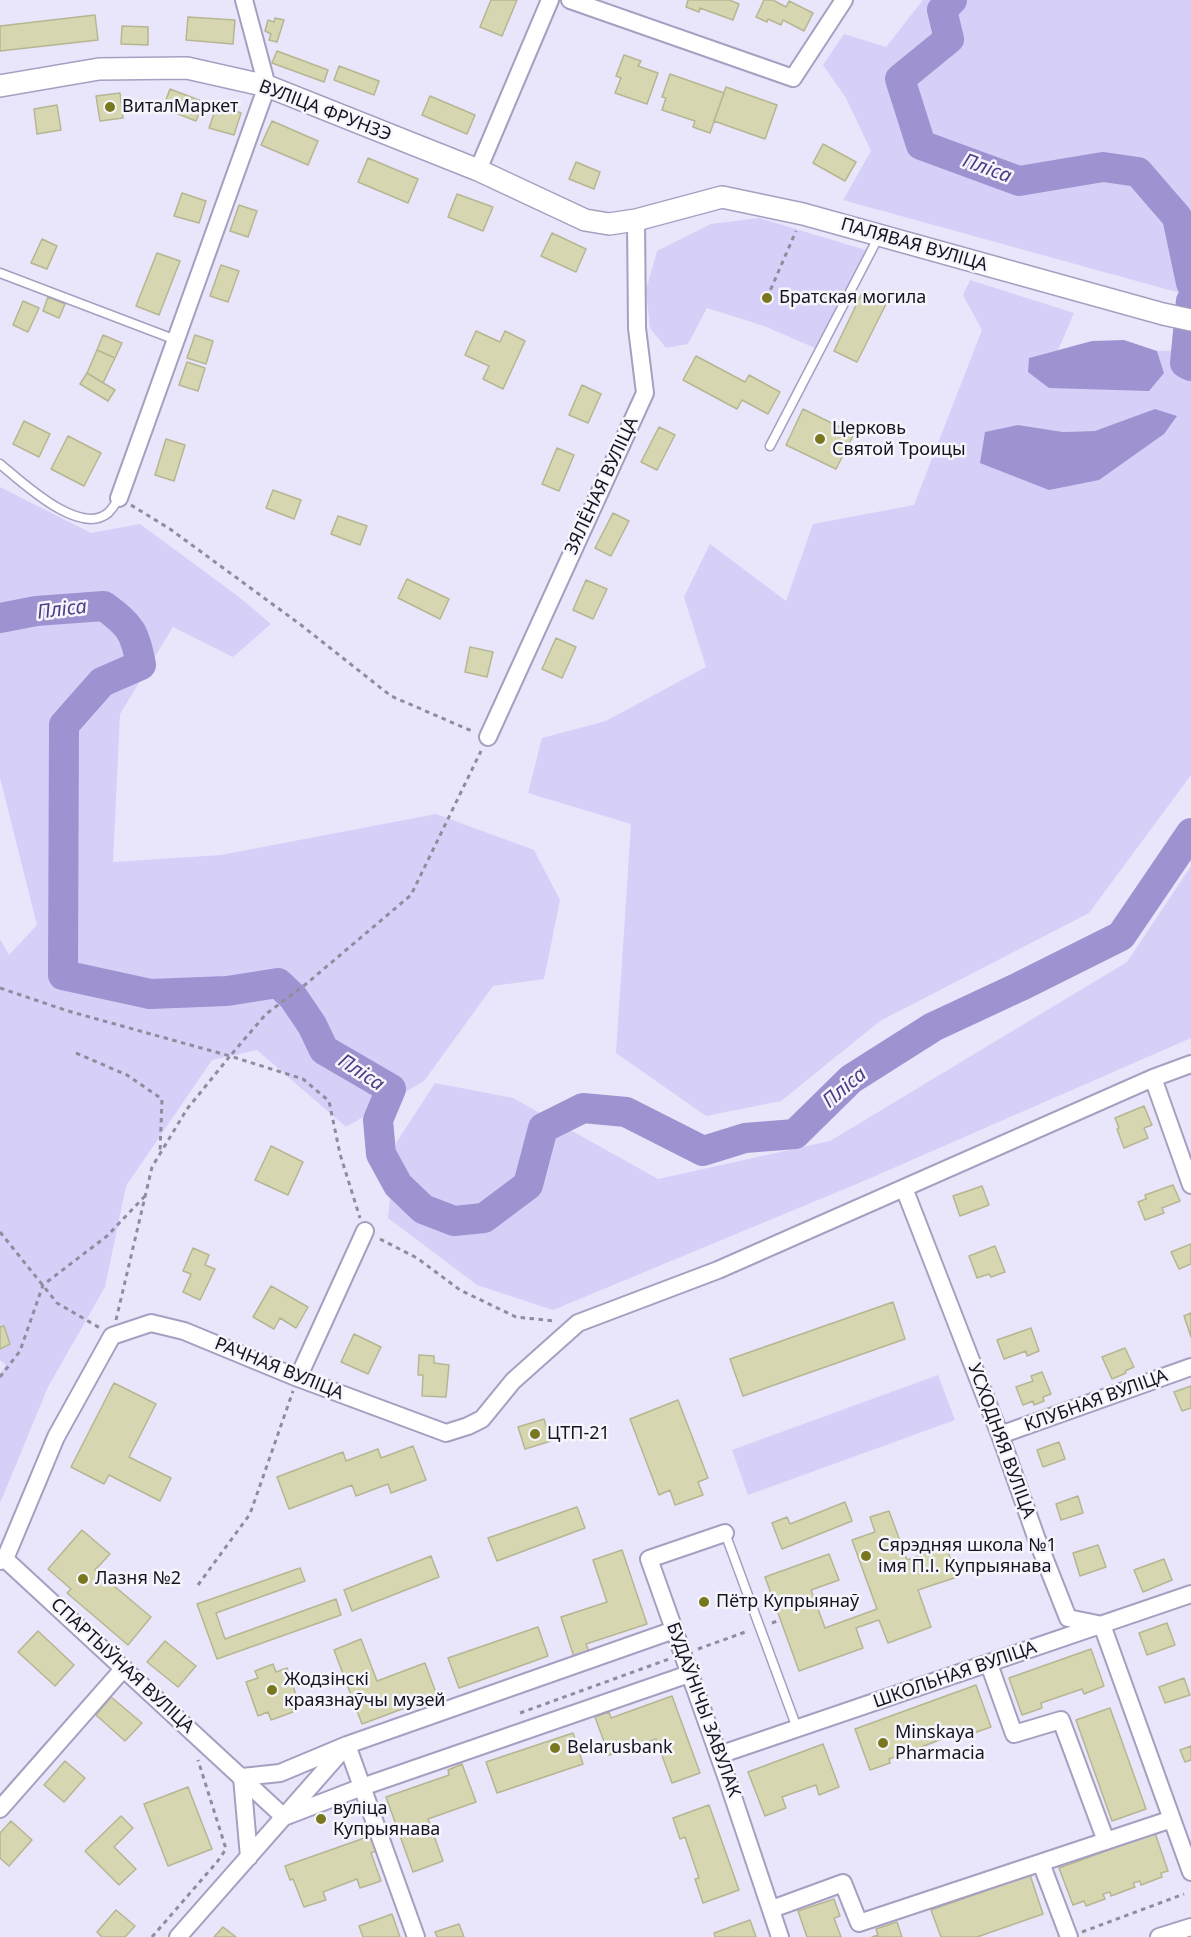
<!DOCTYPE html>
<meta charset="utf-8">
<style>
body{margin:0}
canvas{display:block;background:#e9e5fb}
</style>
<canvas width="1191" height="1937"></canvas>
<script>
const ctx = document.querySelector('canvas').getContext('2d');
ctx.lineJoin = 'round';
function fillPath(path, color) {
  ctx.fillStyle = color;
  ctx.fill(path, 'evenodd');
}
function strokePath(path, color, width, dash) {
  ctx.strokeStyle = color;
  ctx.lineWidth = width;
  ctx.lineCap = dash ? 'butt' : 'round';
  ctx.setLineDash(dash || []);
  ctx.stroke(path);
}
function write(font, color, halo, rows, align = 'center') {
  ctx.font = font + ' "Noto Sans",sans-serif';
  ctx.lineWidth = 5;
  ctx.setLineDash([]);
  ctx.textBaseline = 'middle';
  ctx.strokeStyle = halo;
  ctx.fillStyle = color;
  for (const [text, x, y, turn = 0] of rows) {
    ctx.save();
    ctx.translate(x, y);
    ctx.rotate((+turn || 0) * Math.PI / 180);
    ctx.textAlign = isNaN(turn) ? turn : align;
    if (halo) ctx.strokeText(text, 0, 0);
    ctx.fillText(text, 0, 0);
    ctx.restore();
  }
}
const green = new Path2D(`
 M923,0H1191V296L843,200L871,151L846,98L823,65L844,34L886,47Z
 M759,218L869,251L815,348L764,326L707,308L688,344L666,348L650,328L646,290L657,251L711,224Z
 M970,280L1074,313L1058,350L1029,358L1164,373L1157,351L1191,350V775L1089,913L880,1021L781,1101L706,1116L616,1053L631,824L528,793L542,738L606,721L706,667L684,597L710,544L786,601L813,524L914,505L982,330L963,295ZM1018,425L1063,432L1095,431L980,463Z
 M0,487L91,533L140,524L239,597L271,624L233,657L173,627L120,714L113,862L221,855L436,814L534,850L560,900L544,979L493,986L424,1081L346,1127L257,1050L212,1060L126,1186L105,1287L48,1387L0,1503V1374L6,1365L0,1360V939L9,955L37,925L0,778Z
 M1191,866V1038L866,1180L553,1310L477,1285L388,1218L396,1143L435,1083L513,1098L658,1179L830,1141L1127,962Z
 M938,1375L955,1420L748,1495L732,1450Z`);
const water = new Path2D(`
 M1124,340L1157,351L1164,373L1149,391L1049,388L1028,372L1029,358L1092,341Z
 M1155,409L1177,416L1164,434L1099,480L1049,490L980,463L985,432L1018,425L1063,432L1095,431Z`);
const river = new Path2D(`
 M952,0L942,10L949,39L900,79L921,145L1019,181L1103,167L1138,172L1177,217L1191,283
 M1191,301L1185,363L1191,366
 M0,618L36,611L104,606C131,626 135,632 141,665L102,682L64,725L63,975L150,994L227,991L278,983L293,997L312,1025L324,1050L391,1089L378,1120L381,1154L398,1185L423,1209L454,1221L484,1218L528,1185L543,1128L583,1108L626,1112L703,1151L745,1138L795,1134L851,1079L933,1027L1021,986L1121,936L1191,833`);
const building = new Path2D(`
 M491,0H517L502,36L480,27Z
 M688,0H729L739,4L733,20L700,8L699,12L686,7Z
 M764,0H773L786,7L789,1L813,13L804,31L783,20L781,25L768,19L767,22L756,17Z
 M95,15L98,40L0,51V26Z
 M188,17L235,20L233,44L186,40Z
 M275,18L284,20L277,42L269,40L271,34L265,31L268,20L274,22Z
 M122,26L148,27V45L121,44Z
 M277,51L328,70L324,82L272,63Z
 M624,55L641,61L638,66L658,73L647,104L615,93L621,78L616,76Z
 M339,66L379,81L374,95L334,80Z
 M670,74L724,93L710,133L693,127L695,121L662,110L666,98L662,97Z
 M726,87L777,105L765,139L714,121Z
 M170,89L204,102L196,121L163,108Z
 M120,93L123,118L100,121L96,96Z
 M430,96L475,115L467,134L422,115Z
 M57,105L61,130L37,134L34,109Z
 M217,105L241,113L234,135L209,128Z
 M272,121L318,141L308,165L261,145Z
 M823,144L856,162L845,181L813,163Z
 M368,158L418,179L408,203L358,182Z
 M576,162L600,172L594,189L569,179Z
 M182,193L206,201L199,223L174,216Z
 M457,194L493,207L483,231L448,217Z
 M239,205L257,211L248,237L230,231Z
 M552,233L586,249L576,272L541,256Z
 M42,239L57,246L47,269L31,263Z
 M157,253L180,261L159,315L136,306Z
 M221,265L239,271L228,302L210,296Z
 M863,291L887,302L857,362L834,351Z
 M48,297L65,304L59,318L43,311Z
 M23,301L39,308L28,332L13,325Z
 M476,331L500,342L505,331L525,341L503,389L483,379L489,366L465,355Z
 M103,335L122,343L115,358L97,350Z
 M195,335L213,341L206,364L187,358Z
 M97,350L115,358L103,383L87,373Z
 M696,356L745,382L749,375L780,392L768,414L742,400L737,409L683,380Z
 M187,362L205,368L198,391L179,385Z
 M87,373L115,390L108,401L80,384Z
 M582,385L601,394L588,423L569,415Z
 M803,409L854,434L836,469L786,445Z
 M24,421L50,434L39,457L13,444Z
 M659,427L675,435L657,470L641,462Z
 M68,436L101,453L84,486L51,469Z
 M166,439L185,445L174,481L155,475Z
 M557,448L574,455L559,491L542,484Z
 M273,490L301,500L294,519L266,508Z
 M613,513L629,521L611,556L595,548Z
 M338,516L367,526L360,545L331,534Z
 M407,579L449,599L440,619L398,598Z
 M586,580L607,589L593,619L573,610Z
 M556,638L576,647L562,678L542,669Z
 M470,647L493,652L487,677L465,672Z
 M1144,1106L1152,1125L1144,1128L1148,1138L1124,1148L1117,1129L1119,1128L1115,1118Z
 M271,1146L303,1162L288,1195L255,1180Z
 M1173,1185L1180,1201L1162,1208L1164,1213L1145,1220L1138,1202L1146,1199L1145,1195Z
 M982,1186L989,1205L960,1216L953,1196Z
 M1191,1244V1264L1179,1269L1171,1252Z
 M995,1246L1005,1272L991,1277L989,1274L977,1278L969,1256Z
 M193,1248L209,1255L205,1265L215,1269L200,1300L183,1292L191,1274L183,1271Z
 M271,1286L308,1307L296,1328L280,1318L274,1329L253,1317Z
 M893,1302L905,1339L743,1396L730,1359Z
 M1191,1313V1337L1184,1316Z
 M4,1326L10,1344L0,1349V1327Z
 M1031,1328L1039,1351L1027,1356L1026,1351L1004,1359L997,1340Z
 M354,1334L381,1347L368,1374L341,1362Z
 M1125,1348L1134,1367L1125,1371L1126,1373L1112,1379L1102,1357Z
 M419,1355L434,1356V1363L449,1365L446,1397L422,1396L423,1375H418Z
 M1042,1372L1051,1394L1043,1397L1044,1401L1034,1405L1033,1401L1023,1405L1016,1387L1033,1381L1031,1376Z
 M114,1383L156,1404L129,1457L171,1478L160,1501L109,1475L104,1484L71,1467Z
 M1191,1386V1408L1182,1411L1174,1392Z
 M678,1400L708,1478L698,1482L703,1495L675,1505L670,1490L659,1495L630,1419Z
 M544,1419L551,1441L525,1449L518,1427Z
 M1059,1442L1065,1459L1043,1467L1037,1450Z
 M413,1446L426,1480L391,1493L388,1484L356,1496L352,1485L289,1509L277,1477L343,1452L346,1461L378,1449L381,1458Z
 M1078,1496L1083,1513L1061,1520L1056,1504Z
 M845,1502L852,1521L782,1549L772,1523L787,1517L790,1524Z
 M577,1507L585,1528L497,1561L488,1538Z
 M889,1511L907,1560L946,1546L957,1577L918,1590L931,1627L888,1643L879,1620L856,1628L863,1648L799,1671L765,1577L829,1554L839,1580L811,1590L825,1628L877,1609L852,1540L875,1532L870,1517Z
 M82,1530L110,1554L95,1570L151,1617L128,1645L67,1593L71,1589L48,1569Z
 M1098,1545L1106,1567L1080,1576L1073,1553Z
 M622,1550L647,1624L586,1644L589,1652L574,1657L561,1617L607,1602L593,1560Z
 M431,1556L439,1577L352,1611L344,1590Z
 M1164,1559L1172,1580L1143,1592L1134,1570Z
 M300,1568L305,1581L216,1613L225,1639L336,1599L341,1615L217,1659L197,1604Z
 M1167,1623L1175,1645L1147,1655L1139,1633Z
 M538,1627L548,1656L459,1688L448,1658Z
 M38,1631L74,1665L55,1686L18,1652Z
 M361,1639L377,1681L425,1663L440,1704L424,1710L421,1702L362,1724L334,1650Z
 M165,1641L196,1666L178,1687L147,1662Z
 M1091,1649L1104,1686L1084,1694L1082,1689L1041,1703L1042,1708L1022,1715L1009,1678Z
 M273,1664L276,1672L287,1668L297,1698L289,1701L293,1712L271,1720L268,1712L258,1716L246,1682L258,1678L255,1671Z
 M1184,1678L1190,1695L1165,1703L1159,1687Z
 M976,1685L991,1727L971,1734L969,1729L889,1759L890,1763L870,1770L855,1729Z
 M672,1696L700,1773L672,1783L656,1739L609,1755L595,1717L609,1712L611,1718Z
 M111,1697L142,1723L125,1741L96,1715Z
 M1110,1708L1146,1809L1112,1821L1076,1720Z
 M573,1733L583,1764L497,1793L486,1762Z
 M823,1744L839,1787L819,1795L816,1785L782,1797L786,1808L765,1816L748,1772Z
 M1191,1746V1760L1185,1762L1180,1750Z
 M65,1761L85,1778L64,1802L44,1785Z
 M462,1764L476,1802L428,1819L443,1861L413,1872L386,1797L449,1775L448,1770Z
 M188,1787L212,1849L168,1866L144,1804Z
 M709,1805L739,1890L703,1903L695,1879L699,1878L685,1837L680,1839L673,1818Z
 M121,1816L133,1828L114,1847L136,1869L119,1885L85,1851Z
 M11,1821L32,1840L9,1866L0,1858V1833Z
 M1155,1833L1168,1871L1161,1873L1162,1877L1141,1885L1140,1881L1133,1883L1135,1887L1111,1896L1110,1892L1103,1894L1105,1899L1086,1906L1084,1901L1073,1905L1059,1868Z
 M373,1835L378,1850L371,1853L381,1881L360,1888L357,1879L323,1892L326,1900L304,1907L293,1879L290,1880L285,1866Z
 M1030,1875L1043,1914L977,1937H941L931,1910Z
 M834,1899L840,1916L834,1918L841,1937H807L798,1911Z
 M116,1910L135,1926L125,1937H102L97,1932Z
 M392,1914L400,1937H363L359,1926Z
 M750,1920L756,1937H715L714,1933Z
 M897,1922L902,1937H872L878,1935L876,1929Z
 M459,1924L464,1937H437L435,1932Z
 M223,1927L236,1937H214Z`);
const path = new Path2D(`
 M767,298L796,231
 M131,505L170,529L301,625L391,696L474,732
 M0,988L68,1011L230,1056L266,1014L306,984L411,895L481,751
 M76,1053L127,1075L162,1099L160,1152
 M0,1232L57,1303L100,1328
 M380,1239L417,1258L460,1290L516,1317L555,1321
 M116,1320L152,1167L187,1109L230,1056L303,1079L329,1101L340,1154L360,1218
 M0,1377L20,1351L43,1285L107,1236L145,1196
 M198,1585L250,1514L293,1391
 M772,1623L780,1620
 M698,1649L748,1631
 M520,1713L669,1659
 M1082,1932L1184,1894
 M152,1937L217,1862L226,1849L198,1760`);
const service = new Path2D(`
 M0,273L176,340
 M770,446L879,236
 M0,464C21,481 79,537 108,513C112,509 116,503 119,498
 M725,1533L797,1728`);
const minor = new Path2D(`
 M570,0L793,78L844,0
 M478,170L550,0
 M119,498L267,86L244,0
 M488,737L645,393L637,328L636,220
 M1153,1078L1191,1185
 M904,1188L1000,1435L1036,1537L1068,1618L1102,1625L1191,1872
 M298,1378L365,1231
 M1000,1435L1191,1367
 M725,1533L649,1559L726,1776L780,1937
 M5,1559L56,1437L112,1336L151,1323L184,1331L298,1378L446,1433L468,1426L482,1419L513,1381L578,1323L718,1270L1153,1078L1191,1064
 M0,1561L5,1559L284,1817L362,1787L689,1674
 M989,1664L1014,1734L1061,1720L1106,1841
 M719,1755L1191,1594
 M0,1809L124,1668
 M249,1857L242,1777L280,1773L347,1745L674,1630
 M1041,1863L1069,1937
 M772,1909L843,1883L859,1923L1172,1819
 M178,1937L347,1745L416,1937
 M1159,1937L1191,1927`);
const tertiary = new Path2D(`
 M0,86L99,69L187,68L267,86L478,170L585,220L609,224L636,220L722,197L803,214L1163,314L1191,320`);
const markers = [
 [110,107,6,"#7a781e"],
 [767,298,6,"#7a781e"],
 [820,439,6,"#7a781e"],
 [535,1434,6,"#7a781e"],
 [866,1556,6,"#7a781e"],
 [83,1579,6,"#7a781e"],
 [704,1602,6,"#7a781e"],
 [272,1690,6,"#7a781e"],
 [883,1743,6,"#7a781e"],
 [555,1748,6,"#7a781e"],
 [321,1819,6,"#7a781e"]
];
const poiNames = [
 ["ВиталМаркет",122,107],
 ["Братская могила",779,298],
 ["Церковь",832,429],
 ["Святой Троицы",832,450],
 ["ЦТП-21",547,1434],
 ["Сярэдняя школа №1",878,1546],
 ["імя П.І. Купрыянава",878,1567],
 ["Лазня №2",95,1579],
 ["Пётр Купрыянаў",716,1602],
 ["Жодзінскі",284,1680],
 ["краязнаўчы музей",284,1701],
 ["Minskaya",895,1733],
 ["Pharmacia",895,1754],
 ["Belarusbank",567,1748],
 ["вуліца",333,1809],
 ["Купрыянава",333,1830]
];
const streetNames = [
 ["ВУЛІЦА ФРУНЗЭ",325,111,21],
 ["ПАЛЯВАЯ ВУЛІЦА",914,245,16],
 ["ЗЯЛЁНАЯ ВУЛІЦА",602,486,-65],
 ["РАЧНАЯ ВУЛІЦА",279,1369,22],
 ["КЛУБНАЯ ВУЛІЦА",1096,1401,-20],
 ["УСХОДНЯЯ ВУЛІЦА",1001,1441,70],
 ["СПАРТЫЎНАЯ ВУЛІЦА",122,1666,43],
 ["ШКОЛЬНАЯ ВУЛІЦА",955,1675,-19],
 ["БУДАЎНІЧЫ ЗАВУЛАК",703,1710,70]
];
const waterNames = [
 ["Пліса",987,169,20],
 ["Пліса",62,610,-7],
 ["Пліса",361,1073,33],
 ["Пліса",845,1088,-40]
];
fillPath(green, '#d6cff8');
fillPath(water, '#9f92d0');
strokePath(river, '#9f92d0', 30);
fillPath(building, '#d6d7b1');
strokePath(building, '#b6b692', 1.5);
strokePath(service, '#a69fc1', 11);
strokePath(minor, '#a69fc1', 20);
strokePath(tertiary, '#a69fc1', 24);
strokePath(path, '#8f8c9e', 3, [4.5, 4.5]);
strokePath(service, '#fff', 8);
strokePath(minor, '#fff', 16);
strokePath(tertiary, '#fff', 21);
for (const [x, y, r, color] of markers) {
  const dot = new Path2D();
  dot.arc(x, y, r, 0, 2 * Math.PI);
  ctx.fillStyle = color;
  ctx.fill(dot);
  strokePath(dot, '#f6f5fc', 2);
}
write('18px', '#161420', '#f6f5fc', poiNames, 'left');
write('18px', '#161420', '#f6f5fc', streetNames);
write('italic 20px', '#503b86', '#f6f5fc', waterNames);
</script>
